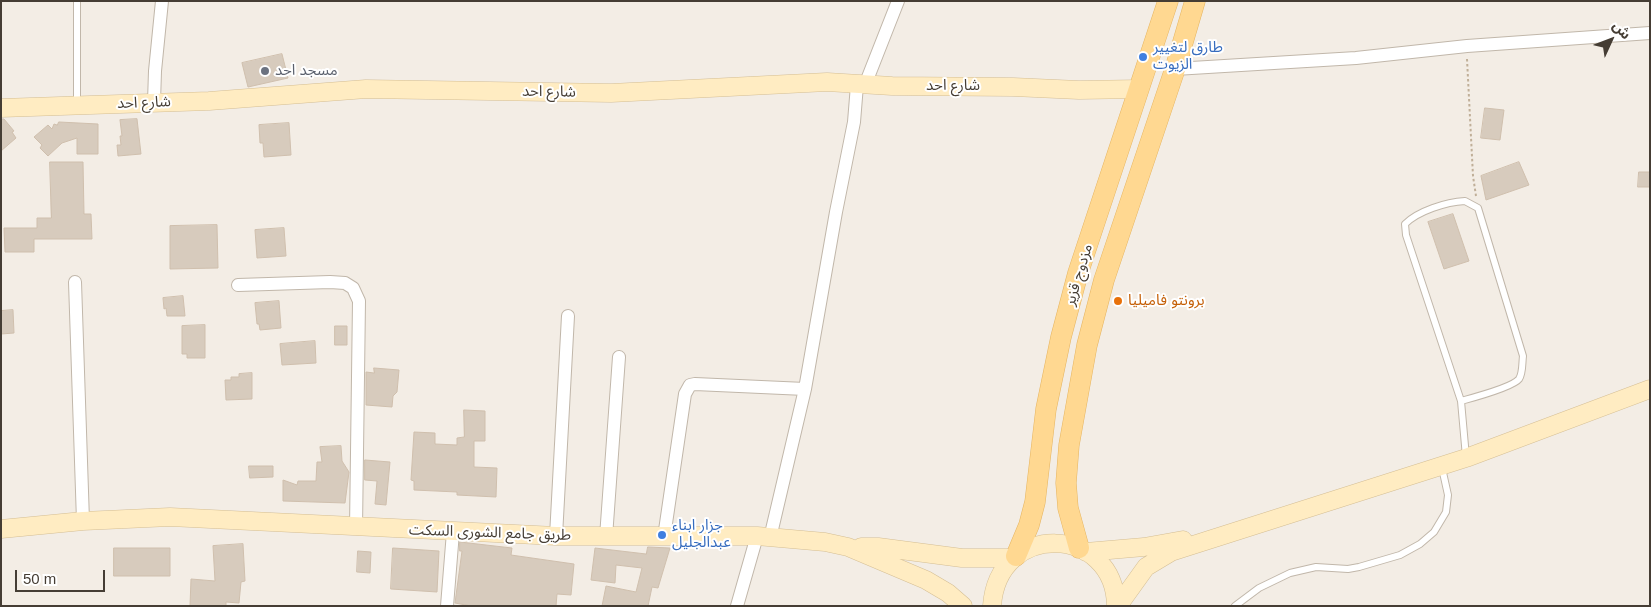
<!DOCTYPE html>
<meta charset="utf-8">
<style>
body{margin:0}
#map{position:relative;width:1651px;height:607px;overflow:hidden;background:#f3ede5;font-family:Helvetica,"Noto Sans Arabic",sans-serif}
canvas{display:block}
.frame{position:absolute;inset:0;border:2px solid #453d34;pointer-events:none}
.north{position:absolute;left:1586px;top:15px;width:50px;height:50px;-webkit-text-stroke:4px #fff;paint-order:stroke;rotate:47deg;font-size:14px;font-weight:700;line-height:20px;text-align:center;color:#453d34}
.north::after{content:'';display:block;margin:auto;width:18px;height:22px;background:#453d34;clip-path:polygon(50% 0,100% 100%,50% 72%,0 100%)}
.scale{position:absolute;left:15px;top:570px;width:90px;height:22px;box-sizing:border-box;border:2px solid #453d34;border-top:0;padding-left:6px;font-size:15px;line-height:18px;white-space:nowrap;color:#453d34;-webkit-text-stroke:4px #fff;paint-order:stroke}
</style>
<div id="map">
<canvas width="1651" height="607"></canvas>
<div class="frame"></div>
<div class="north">ش</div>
<div class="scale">50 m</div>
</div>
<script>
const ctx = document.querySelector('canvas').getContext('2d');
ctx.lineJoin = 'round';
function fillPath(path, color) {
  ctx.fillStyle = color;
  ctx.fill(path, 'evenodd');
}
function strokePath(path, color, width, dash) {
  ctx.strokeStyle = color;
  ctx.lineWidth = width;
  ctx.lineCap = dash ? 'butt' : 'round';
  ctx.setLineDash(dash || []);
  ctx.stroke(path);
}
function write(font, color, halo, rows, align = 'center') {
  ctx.font = font + ' Helvetica,"Noto Sans Arabic",sans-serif';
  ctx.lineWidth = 4;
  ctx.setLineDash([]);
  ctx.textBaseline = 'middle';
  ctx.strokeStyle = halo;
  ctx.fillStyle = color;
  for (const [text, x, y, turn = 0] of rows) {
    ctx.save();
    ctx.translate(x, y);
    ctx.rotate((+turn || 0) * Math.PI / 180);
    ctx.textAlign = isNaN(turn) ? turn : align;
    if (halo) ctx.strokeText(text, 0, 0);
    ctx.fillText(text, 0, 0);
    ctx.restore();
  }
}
const building = new Path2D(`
 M282,54L288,78L248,87L242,63Z
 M1485,108L1504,110L1500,140L1481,138Z
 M1,119H4L14,131L12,132L16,138L1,151Z
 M137,119L141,154L118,156L117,145H121L120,136H122L120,120Z
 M59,122L98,124V154H77V138L62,143L48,156L40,148L42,145L34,137L48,125L52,129L54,124L57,125Z
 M289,123L291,155L264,157L263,143H260L259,125Z
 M50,162H83L84,214H91L92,239H34V252H5L4,228H37V218H51Z
 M1519,162L1529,185L1486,200L1481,176Z
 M1639,172H1650V187H1638Z
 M1453,214L1469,261L1444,269L1428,222Z
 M217,225L218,268L170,269V226Z
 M284,228L286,256L257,258L255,230Z
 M183,296L185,316H167L166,308L164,309L163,298Z
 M279,301L281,328L260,330L259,324H257L255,303Z
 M13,310L14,333L1,334V311Z
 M205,325V358H187V354H182V326Z
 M335,326H347V345H335Z
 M315,341L316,363L282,365L280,344Z
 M374,368L399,370L397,392L393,396L392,407L366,405V372L374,373Z
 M252,373V399L226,400L225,380H231V377H239V374Z
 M464,410L485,411V441H474V467L497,468L496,497L457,495V492L414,490V481L411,480L414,432L435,433V444L457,445V438L464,437Z
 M341,446L342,461L349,472L345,503L283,501V480L297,485L298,481H316L317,462H322L320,447Z
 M365,460L390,462L386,505L375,504L377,481L365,480Z
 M249,466H273V477L250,478Z
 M460,542L512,548L511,555L574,564L571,595L557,594L556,606H471L455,603L462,551H460Z
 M243,544L245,581L241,582L239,603L226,602V606H190L191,579L215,581L213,546Z
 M648,547L670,548L658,588L652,587L648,606H602L606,586L636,592L642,568L616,565L615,583L591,580L595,548L646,554Z
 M114,548H170V576H114Z
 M393,548L439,551L437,592L391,589Z
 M358,551L371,552L370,573L357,572Z`);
const path = new Path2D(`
 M1467,59L1473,176L1476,196`);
const lane = new Path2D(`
 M77,1V104
 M1465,201L1478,208L1523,356C1522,363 1523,373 1519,379C1513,387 1472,398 1461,401L1406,235L1405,224C1418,211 1446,202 1465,201Z
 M1461,401L1466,457
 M1235,606L1259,588L1290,573L1316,567L1348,569L1359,567L1400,555L1420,544L1434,532L1446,512L1448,495L1442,468`);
const street = new Path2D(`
 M1175,69L1356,58L1467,46L1650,33
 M865,85L898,1
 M154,102L155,71L162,1
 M75,282L83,521
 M238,285L330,282L345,283L353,288L359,301L356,528
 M556,536L568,316
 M606,537L619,357
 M664,537L685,394L690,385L695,384L805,389
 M770,538L805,389L836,212L854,122L857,85
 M447,606L453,532
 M737,606L757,536`);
const secondary = new Path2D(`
 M1,108L209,101L366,89L611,93L827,82L892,86L1013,87L1079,90L1139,89
 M1,529L83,521L170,517L556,536H757L825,542L848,547L926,580L948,593L963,606
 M861,547H878L962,558H1013
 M1086,552L1144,547L1183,540
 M992,606C998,520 1115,525 1116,606
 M1118,606L1146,567L1171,552L1466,458L1650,389`);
const primary = new Path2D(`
 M1079,548L1068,508L1066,483L1069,445L1087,345L1104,280L1175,69L1195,1
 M1016,556L1029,525L1035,502L1046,409L1061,337L1078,273L1168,1`);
const markers = [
 [1143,57,5,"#3f7fe0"],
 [265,71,5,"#6b7280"],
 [1118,301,5,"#e8710a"],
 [662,535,5,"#3f7fe0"]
];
const shopNames = [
 ["طارق لتغيير",1153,48],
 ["الزيوت",1153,65],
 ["جزار ابناء",672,526],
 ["عبدالجليل",672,543]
];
const worshipNames = [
 ["مسجد احد",275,71]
];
const streetNames = [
 ["شارع احد",953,86],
 ["شارع احد",549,92,1],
 ["شارع احد",144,103,-2],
 ["مزدوج قزير",1079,275,-73],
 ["طريق جامع الشورى السكت",490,533,2]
];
const foodNames = [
 ["برونتو فاميليا",1128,301]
];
fillPath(building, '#d7cbbd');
strokePath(building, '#cfbfad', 1);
strokePath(lane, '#c1b7aa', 8);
strokePath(street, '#c1b7aa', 14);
strokePath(secondary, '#d4be94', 19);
strokePath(primary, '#e5b460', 21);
strokePath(path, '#c0af98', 2, [2.5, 2.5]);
strokePath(lane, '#fff', 6);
strokePath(street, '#fff', 12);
strokePath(secondary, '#ffecc2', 18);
strokePath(primary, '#ffd891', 20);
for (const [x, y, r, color] of markers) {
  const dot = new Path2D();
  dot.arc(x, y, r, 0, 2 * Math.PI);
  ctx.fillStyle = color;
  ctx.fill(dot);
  strokePath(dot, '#fff', 2);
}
write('15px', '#366cbe', '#fff', shopNames, 'left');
write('15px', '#5b616d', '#fff', worshipNames, 'left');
write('15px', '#453d34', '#fff', streetNames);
write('15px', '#c56008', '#fff', foodNames, 'left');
</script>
